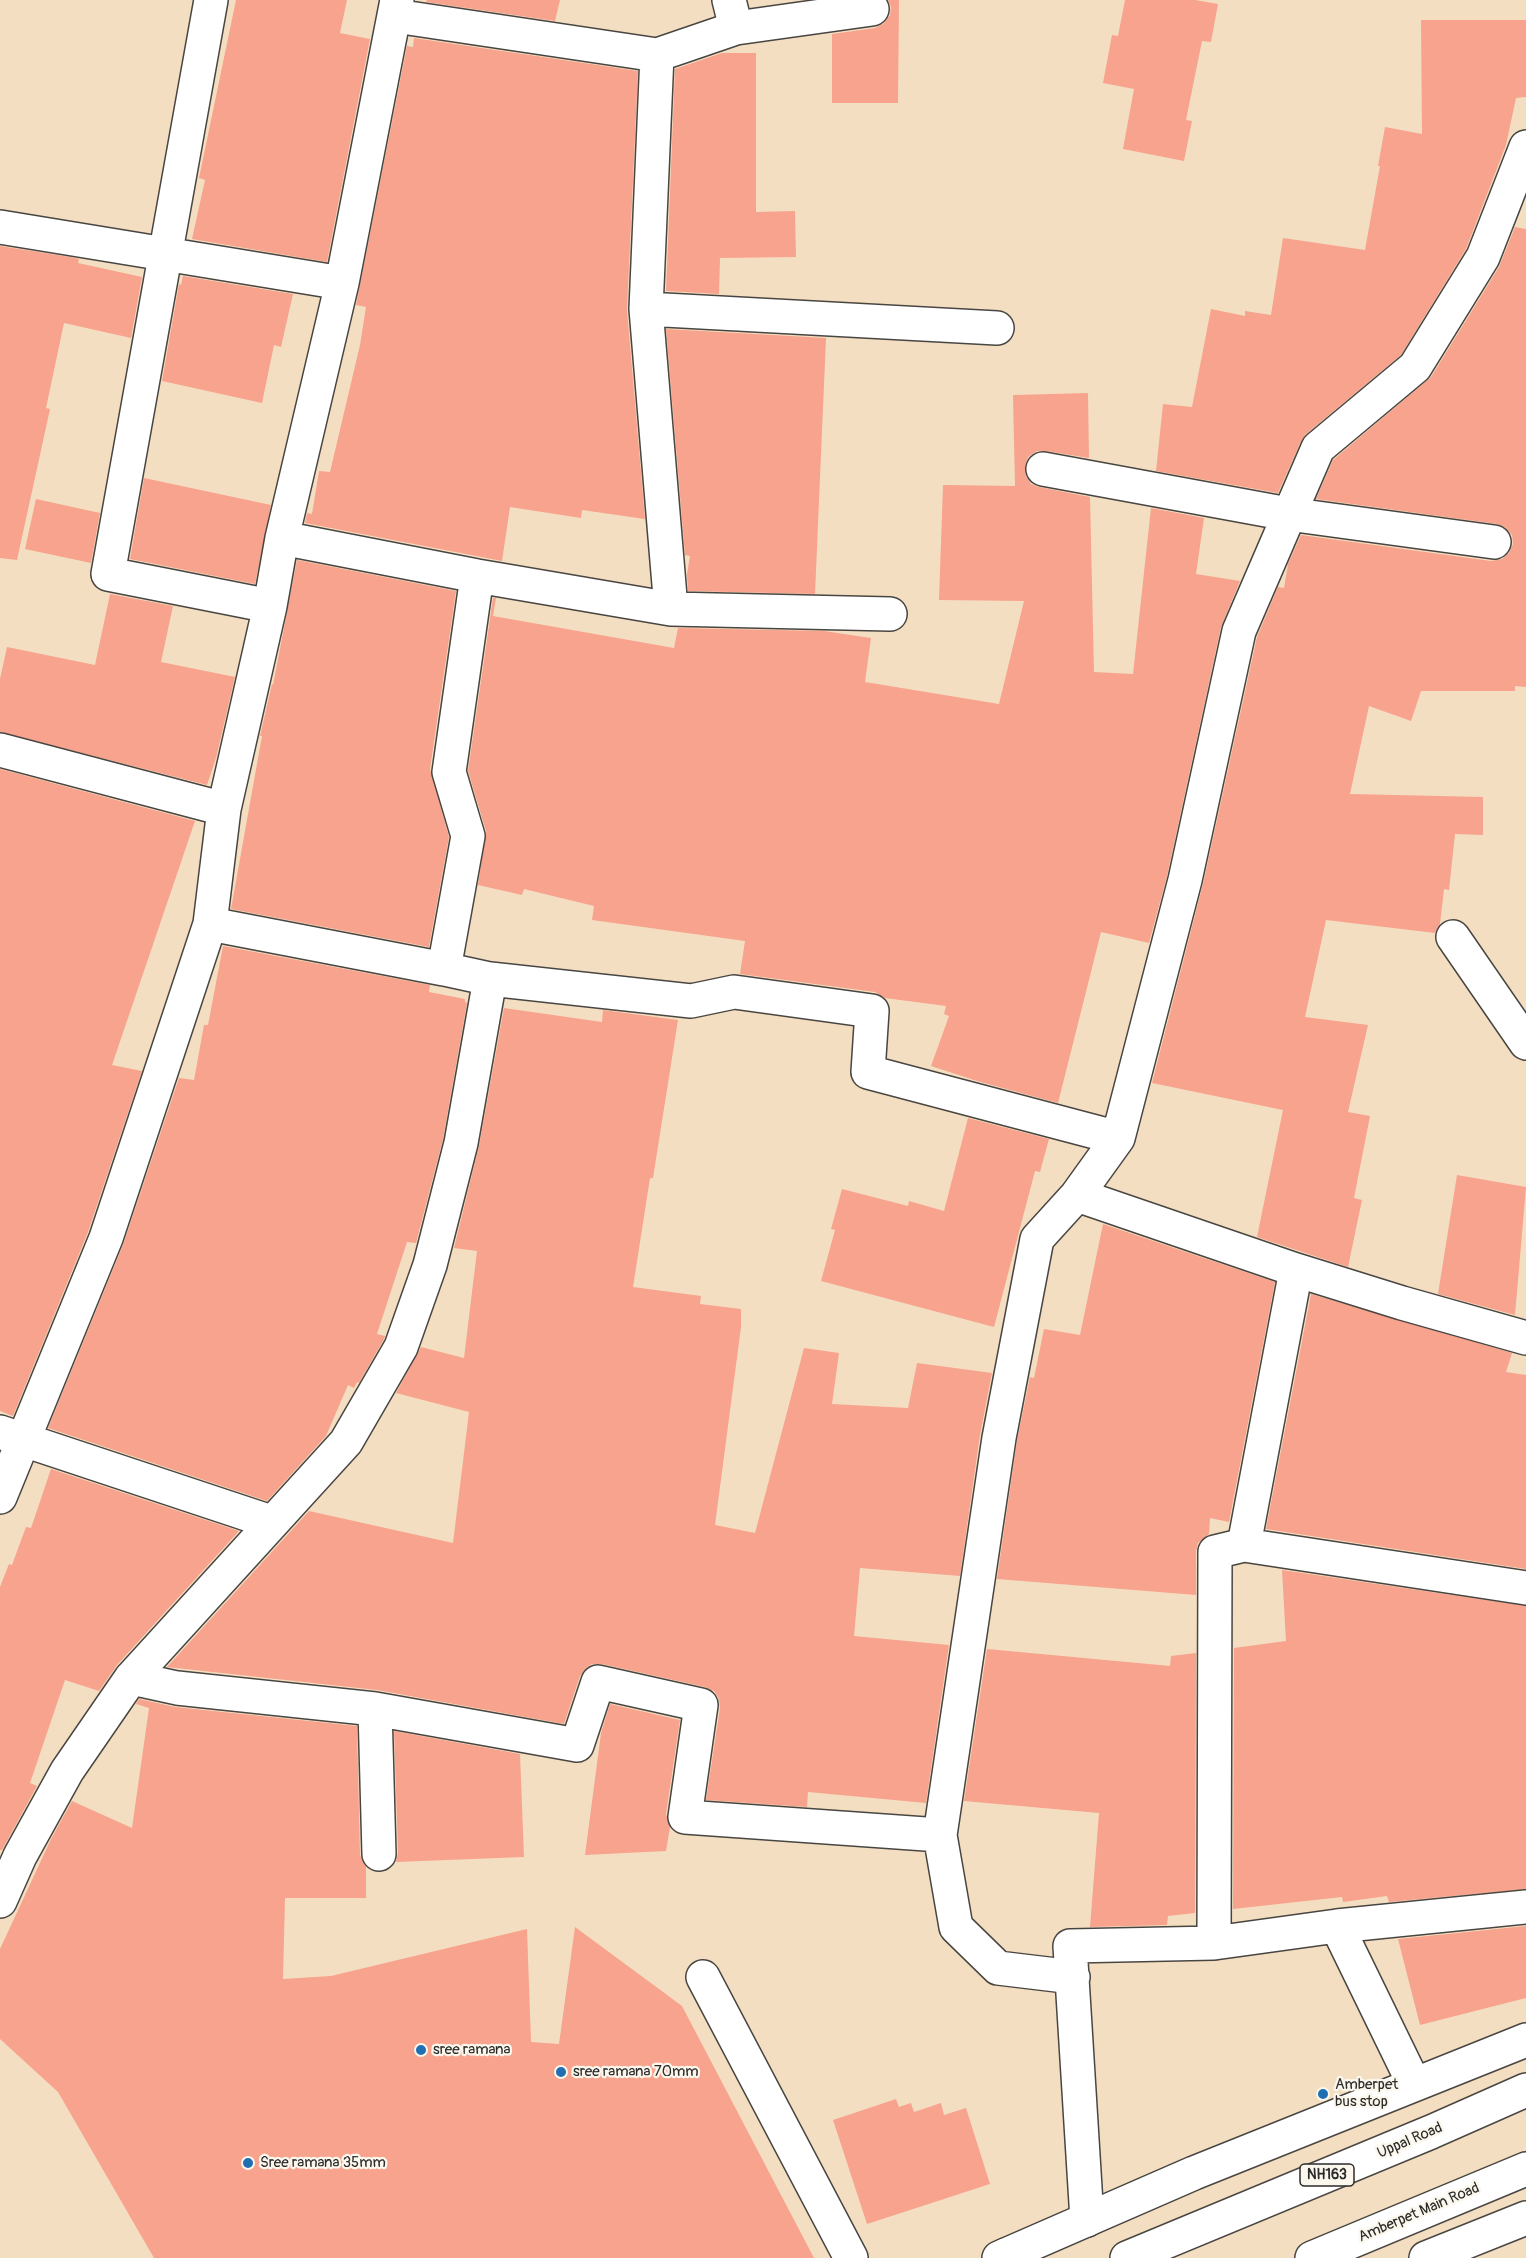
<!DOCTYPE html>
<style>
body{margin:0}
canvas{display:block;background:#f3dec1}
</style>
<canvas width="1526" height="2258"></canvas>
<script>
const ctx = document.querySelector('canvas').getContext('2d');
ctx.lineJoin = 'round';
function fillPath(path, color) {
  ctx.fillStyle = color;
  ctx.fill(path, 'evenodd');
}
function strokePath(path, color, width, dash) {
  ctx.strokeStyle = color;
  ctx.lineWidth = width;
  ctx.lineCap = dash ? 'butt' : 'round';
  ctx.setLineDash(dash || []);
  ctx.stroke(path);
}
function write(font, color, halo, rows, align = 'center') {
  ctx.font = font + ' Pangolin,sans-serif';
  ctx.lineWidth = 4.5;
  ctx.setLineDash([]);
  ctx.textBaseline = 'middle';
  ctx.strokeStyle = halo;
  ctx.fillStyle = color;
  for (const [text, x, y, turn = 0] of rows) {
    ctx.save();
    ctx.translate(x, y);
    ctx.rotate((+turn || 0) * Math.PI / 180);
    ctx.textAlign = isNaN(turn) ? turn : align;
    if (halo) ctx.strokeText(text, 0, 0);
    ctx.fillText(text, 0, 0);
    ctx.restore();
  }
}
const building = new Path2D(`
 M236,0H347L340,33L370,39L327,262L192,239L205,180L199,178Z
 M427,0H560L555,21L426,2Z
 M888,0H899L898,103H832V34L875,28L883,24L890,15L891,7Z
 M1125,0H1195L1218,4L1211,42L1202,41L1186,120L1192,121L1184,161L1123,149L1134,89L1103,83L1112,35L1118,36Z
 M1421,20H1526V97L1516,98L1506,145L1466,249L1401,355L1306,434L1301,441L1278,493L1156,471L1163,404L1192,407L1211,309L1245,316V311L1271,315L1283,238L1365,250L1380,166H1378L1385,127L1422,134Z
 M414,38L638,71L627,310L645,519L582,510L581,518L510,507L502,561L305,523L307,513L312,514L319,471L330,472L360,345L366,307L356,305L407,46L413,47Z
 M722,53H756V212L795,211L796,257L720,258L719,294L666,291L675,69Z
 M1515,227L1526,229V687L1515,686V691H1421L1411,721L1369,706L1350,794L1483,797V835L1455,834L1449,890L1444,889L1440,924L1435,933L1326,920L1305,1017L1368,1025L1348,1112L1370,1116L1354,1198L1362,1200L1348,1267L1257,1237L1283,1110L1152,1083L1203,884L1257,637L1278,587L1284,588L1288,564L1301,535L1491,561L1502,559L1509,553L1513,544L1512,535L1506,528L1497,524L1316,499L1333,460L1431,377L1499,267Z
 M0,246L70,257L79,259L78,263L142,277L131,338L64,323L46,408L50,409L17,560L0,558Z
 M183,276L293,294L281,347L274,345L262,403L162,381L179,284L181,285Z
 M666,329L826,338L815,594L688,591L687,574L690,556L685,555Z
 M1088,393L1089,458L1046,451H1037L1028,457L1025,466L1026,476L1031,484L1039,487L1090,497L1094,672L1133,674L1151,508L1204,518L1196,574L1240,581L1221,627L1167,876L1149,943L1101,932L1058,1103L977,1081L931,1066L949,1016L944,1014L946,1006L885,998L875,992L740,974L745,941L592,920L594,906L524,889L522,895L478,885L486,831L468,771L493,598H496L493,616L674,648L678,628L824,631L871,638L865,682L999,704L1024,601L939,600L943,485L1015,486L1013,395Z
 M144,478L271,505L255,584L130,559Z
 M36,499L100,513L91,563L25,549Z
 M297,560L456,591L430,769L449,837L429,947L231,909L262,736H260L272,684L273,685Z
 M110,594L173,606L161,662L235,677L216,758L207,785L0,732V679L7,647L95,665Z
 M0,769L195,821L112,1065L142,1071L88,1232L13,1416L0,1411Z
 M223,946L430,985L429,992L465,999V1002L467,1003L443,1139L416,1243L407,1242L377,1334L385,1336L384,1339L359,1383L357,1382L354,1388L348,1385L326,1436L267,1501L48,1428L123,1245L179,1078L194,1080L204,1025H208Z
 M504,1008L602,1022L603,1010L678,1020L653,1178H650L633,1287L701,1296L700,1304L741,1309V1327L715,1525L755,1533L804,1348L839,1353L832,1404L908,1408L917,1363L992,1373L980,1435L960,1576L860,1568L854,1636L949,1645L926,1803L808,1792L807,1807L706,1800L720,1708L719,1699L714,1691L705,1687L602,1664H592L586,1668L580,1676L564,1724L377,1690L167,1667L309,1511L453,1543L469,1412L396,1393L421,1347L464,1358L477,1251L454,1248L479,1146Z
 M968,1118L1049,1139L1040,1172L1035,1171L994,1327L821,1281L835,1230L831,1229L842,1189L908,1206L909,1201L944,1211Z
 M1457,1175L1526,1187L1515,1315L1438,1294Z
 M1103,1224L1275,1282L1229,1522L1210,1518L1209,1534L1198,1543L1196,1551V1595L997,1579L1017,1441L1030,1377L1034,1378L1044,1329L1080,1335Z
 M1311,1294L1512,1353L1506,1372L1526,1375V1569L1266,1529Z
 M51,1469L239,1531L117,1665L99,1691L65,1680L30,1783L37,1786L2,1850H0V1587L9,1564L12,1565L26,1527L31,1528Z
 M1282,1570L1526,1606V1889L1389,1902L1387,1896L1343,1902L1342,1897L1233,1909L1234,1648L1286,1641Z
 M987,1649L1170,1666L1171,1656L1196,1653L1195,1913L1168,1916L1167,1925L1090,1927L1099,1813L964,1801Z
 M139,1699L175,1707L357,1726L360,1855L366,1866V1898H285L283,1979L331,1976L527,1929L531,2042L559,2044L575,1927L682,2006L814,2258H154L58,2092L0,2039V1949L51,1839L72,1801L132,1828L149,1708L136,1704Z
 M610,1704L680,1720L666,1814L670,1827L666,1851L585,1855L601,1733Z
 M394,1731L520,1754L524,1857L396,1862L398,1853Z
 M1526,1926V1998L1420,2025L1398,1939Z
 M896,2099L899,2107L911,2103L914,2112L941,2103L944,2115L966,2108L990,2184L867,2224L833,2120Z`);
const minor = new Path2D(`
 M211,0L108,574L270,606
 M729,0L736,28L872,9
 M657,55L736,28
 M0,227L342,283
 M646,309L997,328
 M1043,469L1288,514L1494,542
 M282,538L477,576L671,609L646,309L657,55L395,16
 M671,609L890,614
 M0,750L224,809
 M210,924L444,969L490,979L691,1001L734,992L872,1011L868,1072L1118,1138
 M1453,937L1526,1043
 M444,969L468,836L449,772L477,576
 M1077,1195L1296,1270L1402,1303L1526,1338
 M0,1432L271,1522
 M0,1497L106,1238L210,924L224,809L270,606L282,538L342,283L397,0
 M1244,1545L1296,1270
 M131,1678L177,1688L375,1709L577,1745L598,1682L701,1705L685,1817L940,1835
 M375,1709L379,1854
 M0,1901L20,1856L67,1771L131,1678L346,1442L401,1347L430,1265L461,1143L490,979
 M1337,1926L1414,2084
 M1214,1943L1215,1552L1244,1545L1526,1588
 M703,1977L851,2258
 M1073,1977L998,1968L956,1927L940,1835L999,1438L1037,1239L1077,1195L1118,1138L1185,880L1239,631L1318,448L1415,367L1483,257L1526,147
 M1087,2220L1070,1946L1214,1943L1337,1926L1526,1907`);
const tertiary = new Path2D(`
 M999,2258L1194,2173L1526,2040
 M1426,2258L1526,2218`);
const primary = new Path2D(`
 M1006,2255L1007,2258`);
const trunk = new Path2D(`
 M1127,2258L1431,2132L1526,2090
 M1312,2258L1526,2169`);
const markers = [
 [421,2050,6,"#1f6fb2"],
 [561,2072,6,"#1f6fb2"],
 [1323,2094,6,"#1f6fb2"],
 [248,2163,6,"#1f6fb2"]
];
const shields = [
 [1327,2175,54]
];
const shieldNames = [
 ["NH163",1327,2175]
];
const poiNames = [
 ["sree ramana",433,2050],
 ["sree ramana 70mm",573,2072],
 ["Amberpet",1335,2085],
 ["bus stop",1335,2102],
 ["Sree ramana 35mm",260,2163]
];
const streetNames = [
 ["Uppal Road",1410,2141,-23],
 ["Amberpet Main Road",1419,2213,-23]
];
fillPath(building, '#f8a38e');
strokePath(minor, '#494642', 36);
strokePath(tertiary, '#494642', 36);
strokePath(primary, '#494642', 36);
strokePath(trunk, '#494642', 36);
strokePath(minor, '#fff', 33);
strokePath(tertiary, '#fff', 33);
strokePath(primary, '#fff', 33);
strokePath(trunk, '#fff', 33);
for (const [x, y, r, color] of markers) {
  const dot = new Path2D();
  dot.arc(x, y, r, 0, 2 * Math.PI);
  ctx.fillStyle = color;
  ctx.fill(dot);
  strokePath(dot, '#fbf7ec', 2);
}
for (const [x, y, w] of shields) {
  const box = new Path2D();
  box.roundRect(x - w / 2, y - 11, w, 22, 4.5);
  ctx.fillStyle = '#fbf7ec';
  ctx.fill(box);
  strokePath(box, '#2b2b2b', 1.5);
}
write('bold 14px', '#2b2b2b', null, shieldNames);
write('15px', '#2b2b2b', '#fbf7ec', poiNames, 'left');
write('15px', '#2b2b2b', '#fbf7ec', streetNames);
</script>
